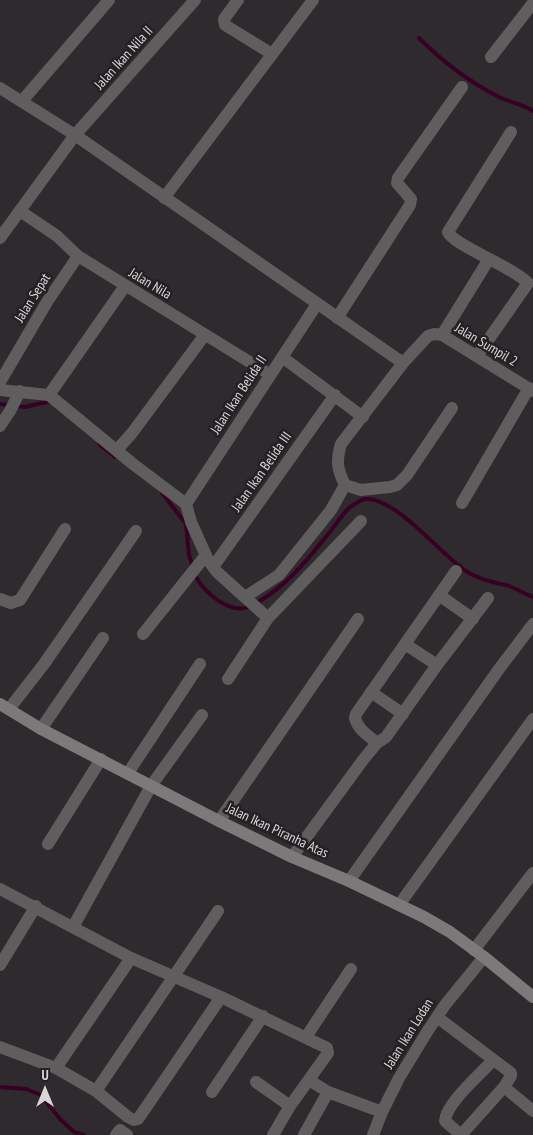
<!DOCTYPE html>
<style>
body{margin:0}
#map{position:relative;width:533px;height:1135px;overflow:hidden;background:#2f2a2d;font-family:"PT Sans Narrow",sans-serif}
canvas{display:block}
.north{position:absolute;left:20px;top:1065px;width:50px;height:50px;-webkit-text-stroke:4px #252023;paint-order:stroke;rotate:0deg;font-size:14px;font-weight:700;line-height:20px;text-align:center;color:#dad6d8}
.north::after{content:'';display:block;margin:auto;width:18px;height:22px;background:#dad6d8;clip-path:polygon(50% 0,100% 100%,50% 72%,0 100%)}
</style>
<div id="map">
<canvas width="533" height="1135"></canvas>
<div class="north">U</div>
</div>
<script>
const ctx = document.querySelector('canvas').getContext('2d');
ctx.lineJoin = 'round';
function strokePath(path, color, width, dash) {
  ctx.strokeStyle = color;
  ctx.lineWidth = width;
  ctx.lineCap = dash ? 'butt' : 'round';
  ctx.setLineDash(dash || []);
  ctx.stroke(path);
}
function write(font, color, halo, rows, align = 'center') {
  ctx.font = font + ' "PT Sans Narrow",sans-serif';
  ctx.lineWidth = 5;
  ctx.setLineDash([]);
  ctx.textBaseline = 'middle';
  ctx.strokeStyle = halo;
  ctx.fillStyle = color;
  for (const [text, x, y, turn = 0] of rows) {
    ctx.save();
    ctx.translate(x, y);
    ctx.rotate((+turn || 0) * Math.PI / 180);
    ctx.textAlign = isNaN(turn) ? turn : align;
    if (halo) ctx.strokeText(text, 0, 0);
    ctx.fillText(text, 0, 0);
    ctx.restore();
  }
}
const stream = new Path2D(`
 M419,38C442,61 468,81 497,96C508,102 523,104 533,111
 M0,404L25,407L51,401
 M99,444L115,457
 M162,493L186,524L189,555L193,567
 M195,574C201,591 231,616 250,606
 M256,603C284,588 305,563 325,538C333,529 340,517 349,508C353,505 360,500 365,499C396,497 440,554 466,571C479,580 494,582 509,586C517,589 525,594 533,597
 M0,1087L26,1089L41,1095L60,1119L74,1132L84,1135`);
const street = new Path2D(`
 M238,0L224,19L225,25L272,54
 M491,57L533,3
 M0,88L75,135L403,363
 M22,101L109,0
 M164,198L313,0
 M20,211L57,236L78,256L269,374
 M0,238L75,135L195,0
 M337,318L410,205L411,199L397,183L398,178L462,87
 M442,335L489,259
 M477,356L528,283C515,268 453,245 448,232L511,132
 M282,357L363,417
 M0,382L47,302L78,256
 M0,390L49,395L133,464L186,504L191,522L208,560L217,572L268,618
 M49,395L125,286
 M452,408L407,475L397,485L390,487L361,490L345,485C337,469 336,461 341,444L403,363L428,336L434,334L442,335L533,391
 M0,426L10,411L20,391
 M117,450L132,433L204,336
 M462,503L529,388
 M186,504L317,304
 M213,567L335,395
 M439,595L473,619
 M245,597L279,575L331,510L345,485
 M0,599L11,603L20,600L65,529
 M143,634L206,555
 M405,644L437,665
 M228,679L268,618L361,521
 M371,692L403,714
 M9,709L44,664L136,531
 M41,729L103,638
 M377,743C369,736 358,730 355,718L356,714L456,571
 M128,773L200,664
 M219,821L358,619
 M48,844L101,759
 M292,857L363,760L377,743L386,737L437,665L488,598
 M349,881L499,669L533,624
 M0,889L131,958L221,997L327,1048L328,1053L290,1106L273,1135
 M399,905L533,719
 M73,927L151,786L202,715
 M474,950L533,873
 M0,965L36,906
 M437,1017L511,1073V1076L504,1087L461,1135
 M306,1037L351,969
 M0,1047L56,1068L96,1091L128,1117L134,1120L138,1119L221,997
 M56,1068L131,958
 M309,1080L328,1092L382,1112
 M256,1082L290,1106
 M504,1087L533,1111
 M96,1091L218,911
 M212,1092L263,1016
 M116,1135L120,1130L127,1135
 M304,1135L328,1092
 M373,1135L382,1112L399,1078L427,1032L445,1005L484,957
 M461,1135L445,1121C446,1103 481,1074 493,1060`);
const secondary = new Path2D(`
 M0,704L41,729L219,821L292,857L349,881L424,917L450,932L484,957L533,997`);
const streetNames = [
 ["Jalan Ikan Nila II",124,58,-48],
 ["Jalan Nila",150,284,31],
 ["Jalan Sepat",33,298,-58],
 ["Jalan Sumpil 2",486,345,31],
 ["Jalan Ikan Belida II",239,395,-57],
 ["Jalan Ikan Belida III",262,472,-55],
 ["Jalan Ikan Piranha Atas",277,831,25],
 ["Jalan Ikan Lodan",409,1034,-58]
];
strokePath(stream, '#380024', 4);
strokePath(street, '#605d5f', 12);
strokePath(secondary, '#7d797b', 12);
write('14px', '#dad6d8', '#252023', streetNames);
</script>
